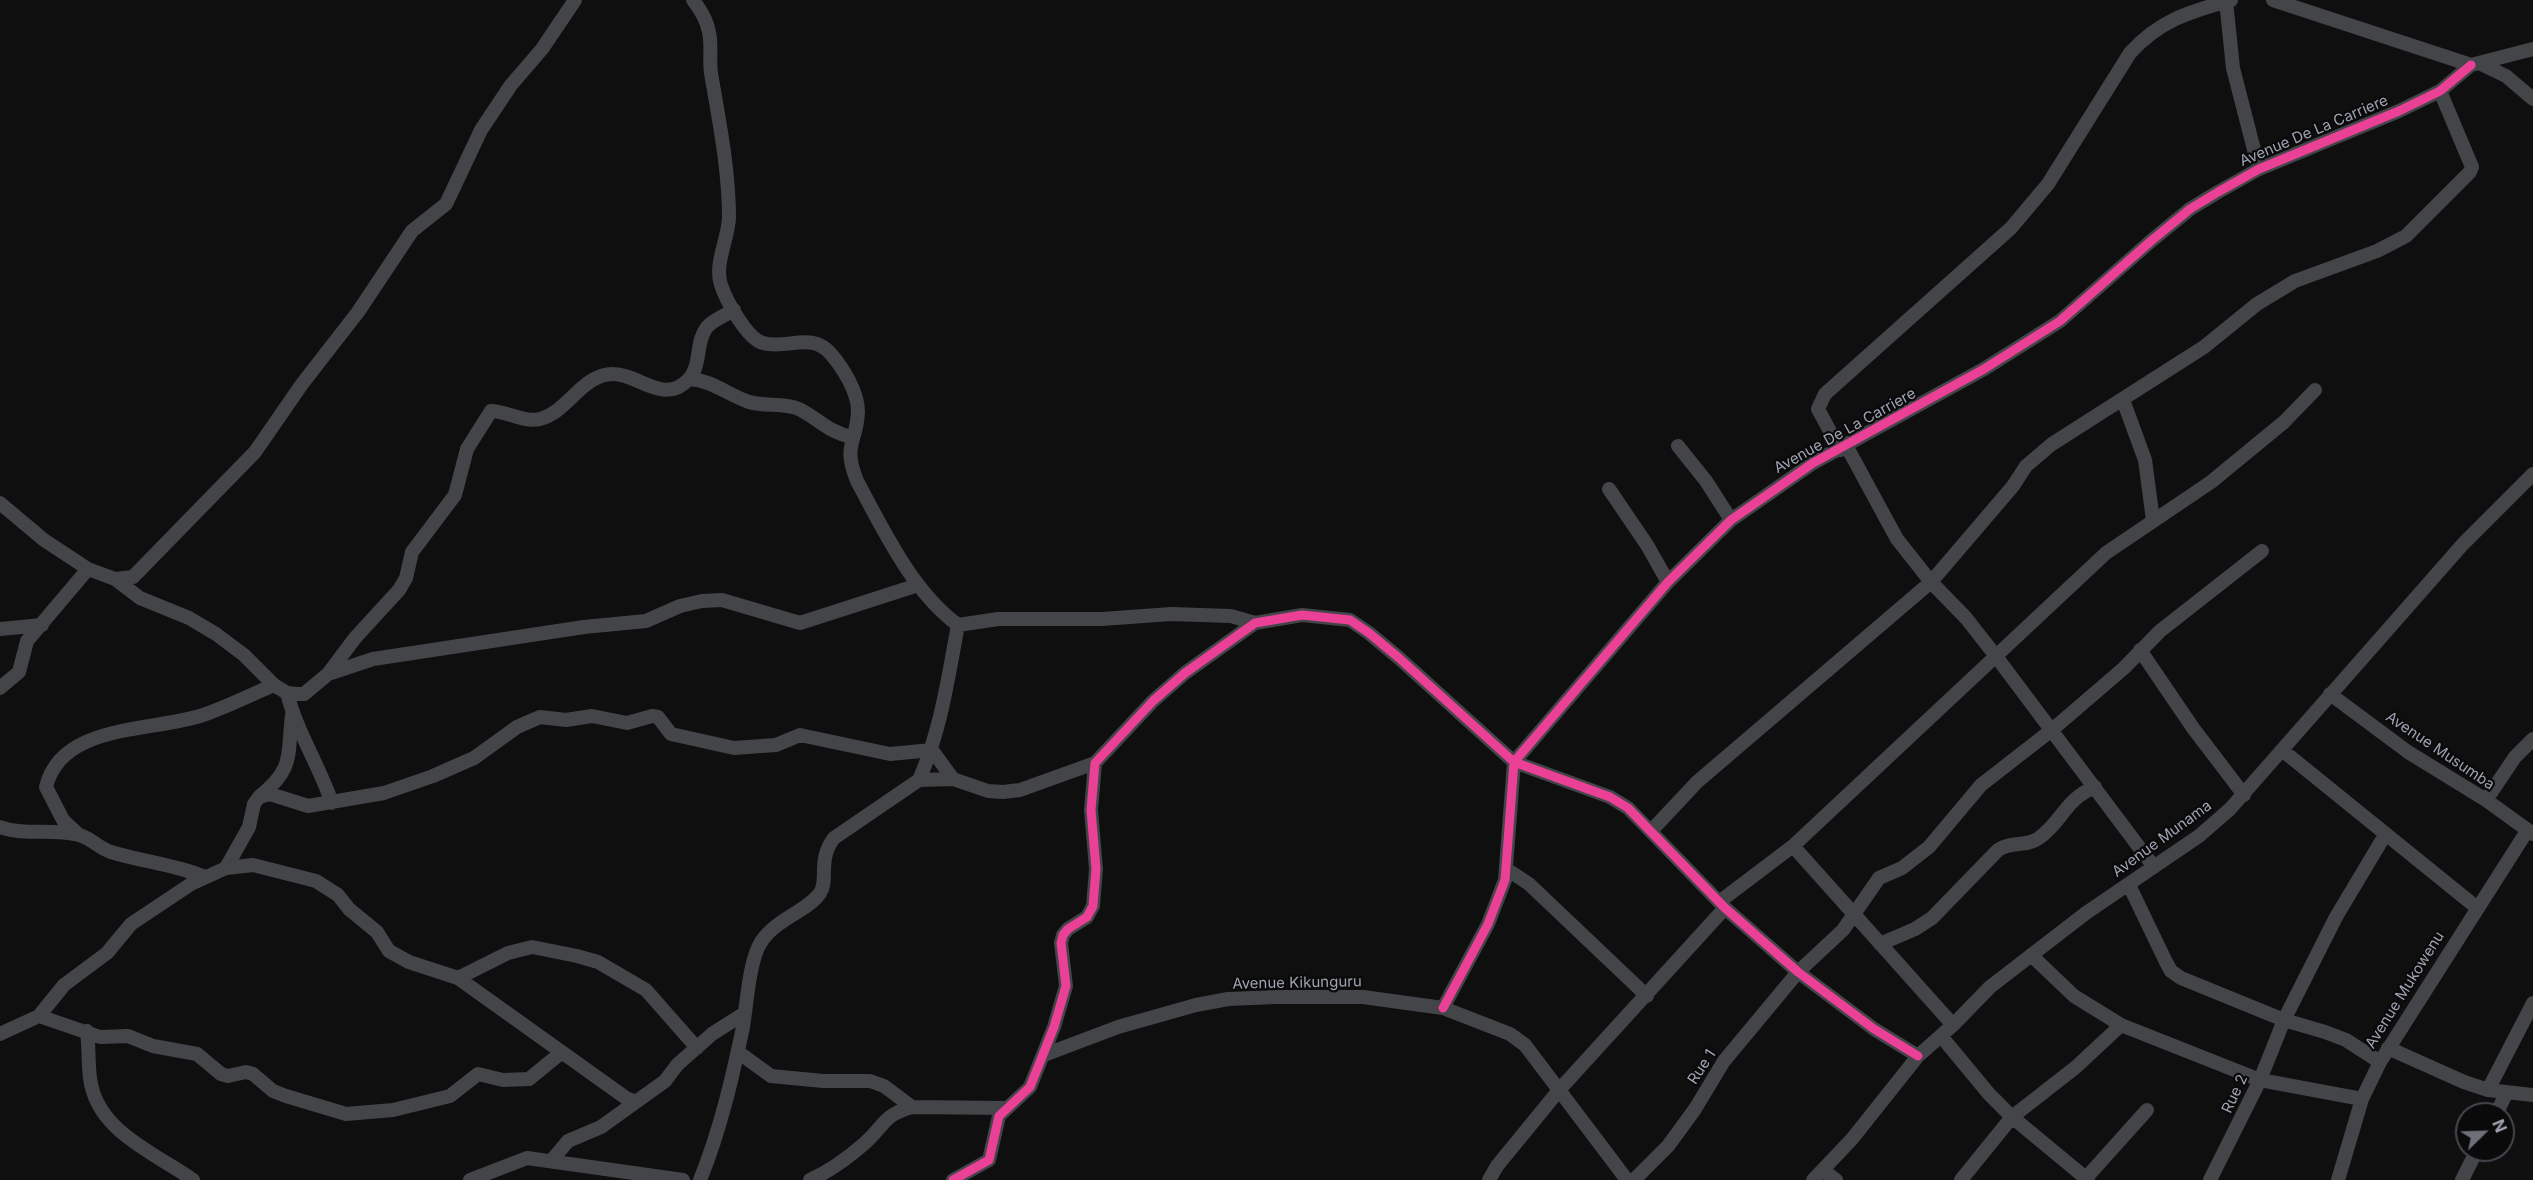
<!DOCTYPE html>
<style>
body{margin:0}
#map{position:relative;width:2533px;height:1180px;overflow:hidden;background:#0f0f10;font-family:Inter,sans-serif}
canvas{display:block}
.north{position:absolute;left:2455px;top:1102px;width:60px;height:60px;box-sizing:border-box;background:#0a0a0b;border:2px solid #46474e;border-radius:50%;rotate:67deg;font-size:16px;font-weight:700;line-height:24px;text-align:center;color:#9fa3b2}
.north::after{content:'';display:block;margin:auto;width:21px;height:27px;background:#6d6f79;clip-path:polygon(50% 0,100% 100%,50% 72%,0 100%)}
</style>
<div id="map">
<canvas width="2533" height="1180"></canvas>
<div class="north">N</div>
</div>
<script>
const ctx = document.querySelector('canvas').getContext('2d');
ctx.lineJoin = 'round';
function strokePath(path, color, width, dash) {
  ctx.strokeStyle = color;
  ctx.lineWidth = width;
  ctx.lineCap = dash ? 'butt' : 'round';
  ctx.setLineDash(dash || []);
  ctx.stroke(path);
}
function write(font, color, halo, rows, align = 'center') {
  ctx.font = font + ' Inter,sans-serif';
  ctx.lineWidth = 4.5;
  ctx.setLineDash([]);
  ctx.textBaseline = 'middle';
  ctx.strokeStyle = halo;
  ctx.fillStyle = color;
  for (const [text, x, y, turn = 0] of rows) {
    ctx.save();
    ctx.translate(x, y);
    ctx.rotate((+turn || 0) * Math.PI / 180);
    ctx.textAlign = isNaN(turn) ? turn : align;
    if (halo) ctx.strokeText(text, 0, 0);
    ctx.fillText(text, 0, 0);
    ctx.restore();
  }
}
const minor = new Path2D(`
 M693,0C700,9 707,21 709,32C712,45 709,60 711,73C719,121 729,169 729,218C728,240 714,264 721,285C726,300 747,339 763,343C787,350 812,331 831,354C843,368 858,392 858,411C857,444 842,443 857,481C884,531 912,591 958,625L998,619H1102L1171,614L1231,616L1255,623
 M2273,0L2471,65L2533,49
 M2226,1L2233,68L2259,169
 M2481,64L2506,76L2533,99
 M689,379C712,380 728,395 749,402C765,407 784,402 799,409C819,419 828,432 852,437
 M2123,400L2145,460L2153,520
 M1678,446L1706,481L1731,520
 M1847,447L1897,539L1931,582L1966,618L1995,655L2154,867
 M1840,450L1818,409L1825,394L2011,228L2048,184L2130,53C2160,20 2189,12 2231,0
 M1609,489L1647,545L1668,582
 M0,503L44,540L88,569
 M115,579L140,598L189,618L216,634L244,655L274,685L287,693L297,694H304L328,674L373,659L584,627L646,621L680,606L702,601L722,600L800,623L918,585
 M0,629L42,625
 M2140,650L2193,728L2244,795
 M328,674L355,638L399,590L406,578L412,552L455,495L467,449L491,411C507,411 524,423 540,419C568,412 582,374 613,374C639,374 664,406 689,379C702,364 695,342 707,327C713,320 726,315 734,310
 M0,688L19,672L27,641L88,569L115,579L133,577L255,452L302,384L358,312L412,231L446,204L481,130L511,85L542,49L575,0
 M287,693C297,732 319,765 332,803
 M2330,694L2408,752L2486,800L2533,834
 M2282,750L2476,907
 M919,780C941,730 948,678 958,625
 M260,796C295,768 287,755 292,715
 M2486,800L2515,757L2533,739
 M0,827C25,836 53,828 79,835C91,838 99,848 111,852C143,862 174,864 205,877
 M1652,830L1697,782L1931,582L2013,486L2026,466L2052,444L2204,347L2257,304L2295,281L2377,251L2406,236L2470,172L2472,167L2440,91
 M78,834L63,820L46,787C61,723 153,732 203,715C227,707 250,695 274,685
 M1793,846L1953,1025
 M226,868L253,865L316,881L338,895L349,909L377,932L389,951L409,962L458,978L626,1098L636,1102
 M1508,870L1529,884L1647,996
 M2129,885L2166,962L2171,971L2181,978L2284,1020L2325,1032L2346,1040L2380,1062
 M1719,902L1793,846L2106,553L2211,482L2284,422L2315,390
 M1880,944L1915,929L1932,918L1998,850C2011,841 2027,847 2039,838C2062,822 2065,799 2095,787
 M2031,955L2074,996L2121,1025L2260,1080L2362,1099
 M458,978L508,953L532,947L577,956L598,962L646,990L697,1048
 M1443,1008L1488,924L1505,880L1514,762L1668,582L1731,520L1813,463L1984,369L2060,321L2151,241L2190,209L2218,192L2259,169L2399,111L2440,91L2471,65
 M39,1016L100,1037L128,1036L153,1046L197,1054L221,1074L228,1076L246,1072L253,1074L273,1091L286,1096L346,1114L393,1110L450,1096L478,1074L503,1080L529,1079L562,1052
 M87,1031C89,1046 88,1062 90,1078C96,1131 155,1153 193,1180
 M0,1034L39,1016L64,985L107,953L131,924L191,884L226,868L249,827L254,804L259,797L270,794L308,806L384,793L433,776L474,758L517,727L540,717L566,720L592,716L627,723L652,716L658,717L671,734L734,748L776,745L800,735L890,754L932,750L953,779
 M1941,1036L1989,1094L2012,1117L2088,1180
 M2388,1048L2464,1082L2488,1090L2533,1095
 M738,1052L771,1076L823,1081H870L884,1086L912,1107
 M1044,1055L1118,1027L1196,1005L1228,999L1276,997H1363L1443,1008L1510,1034L1525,1045L1627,1180
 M2488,1090L2533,1003
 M2496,1114L2507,1092
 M552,1160L568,1141L601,1127L665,1081L677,1065L712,1034L745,1013
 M1823,1170L1836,1180
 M2086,1178L2147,1110
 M470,1180L527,1158L683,1180
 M700,1180C720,1131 732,1079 743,1027C747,1003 749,961 761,942C777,918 808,911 820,893C829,880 817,860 834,838L919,780L953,779L988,791L1003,792L1020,790L1095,763
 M810,1180C830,1171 849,1157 865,1143C885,1125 883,1115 912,1107L1007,1108
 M953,1180L989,1160L999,1116L1030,1087L1054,1027L1066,986L1061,943L1063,935L1068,929L1087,917L1093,906L1096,869L1091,810L1095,763L1153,701L1185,673L1255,623L1302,615L1350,620L1369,633L1399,658L1514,762L1610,797L1628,808L1725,908L1798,972L1874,1029L1918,1056
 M1489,1180L1497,1166L1560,1089L1725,908
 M1634,1180L1668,1146L1695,1109L1724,1061L1798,972L1843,930L1879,878L1902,868L1929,847L1981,785L2053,729L2124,668L2160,631L2262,551
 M1813,1180L1852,1139L1918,1056L1953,1025L1990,987L2086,913L2199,836L2230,809L2463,544L2533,474
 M1961,1180L2012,1117L2076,1067L2121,1025
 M2210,1180L2260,1080L2284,1020L2336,917L2385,835
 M2338,1180L2362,1099L2380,1062L2527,831
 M2462,1180L2477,1150`);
const cycleway = new Path2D(`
 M1443,1008L1488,924L1505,880L1514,762L1668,582L1731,520L1813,463L1984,369L2060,321L2151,241L2190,209L2218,192L2259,169L2399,111L2440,91L2471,65
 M953,1180L989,1160L999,1116L1030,1087L1054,1027L1066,986L1061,943L1063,935L1068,929L1087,917L1093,906L1096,869L1091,810L1095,763L1153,701L1185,673L1255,623L1302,615L1350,620L1369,633L1399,658L1514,762L1610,797L1628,808L1725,908L1798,972L1874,1029L1918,1056`);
const streetNames = [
 ["Avenue De La Carriere",2314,131,-23],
 ["Avenue De La Carriere",1845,431,-29],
 ["Avenue Musumba",2440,751,34],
 ["Avenue Munama",2162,839,-36],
 ["Avenue Kikunguru",1297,983,-1],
 ["Avenue Mukowenu",2405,990,-58],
 ["Rue 1",1702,1067,-57],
 ["Rue 2",2235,1094,-65]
];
strokePath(minor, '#444549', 14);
strokePath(cycleway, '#ea4096', 9);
write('15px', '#9fa3b2', '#0a0a0b', streetNames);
</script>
